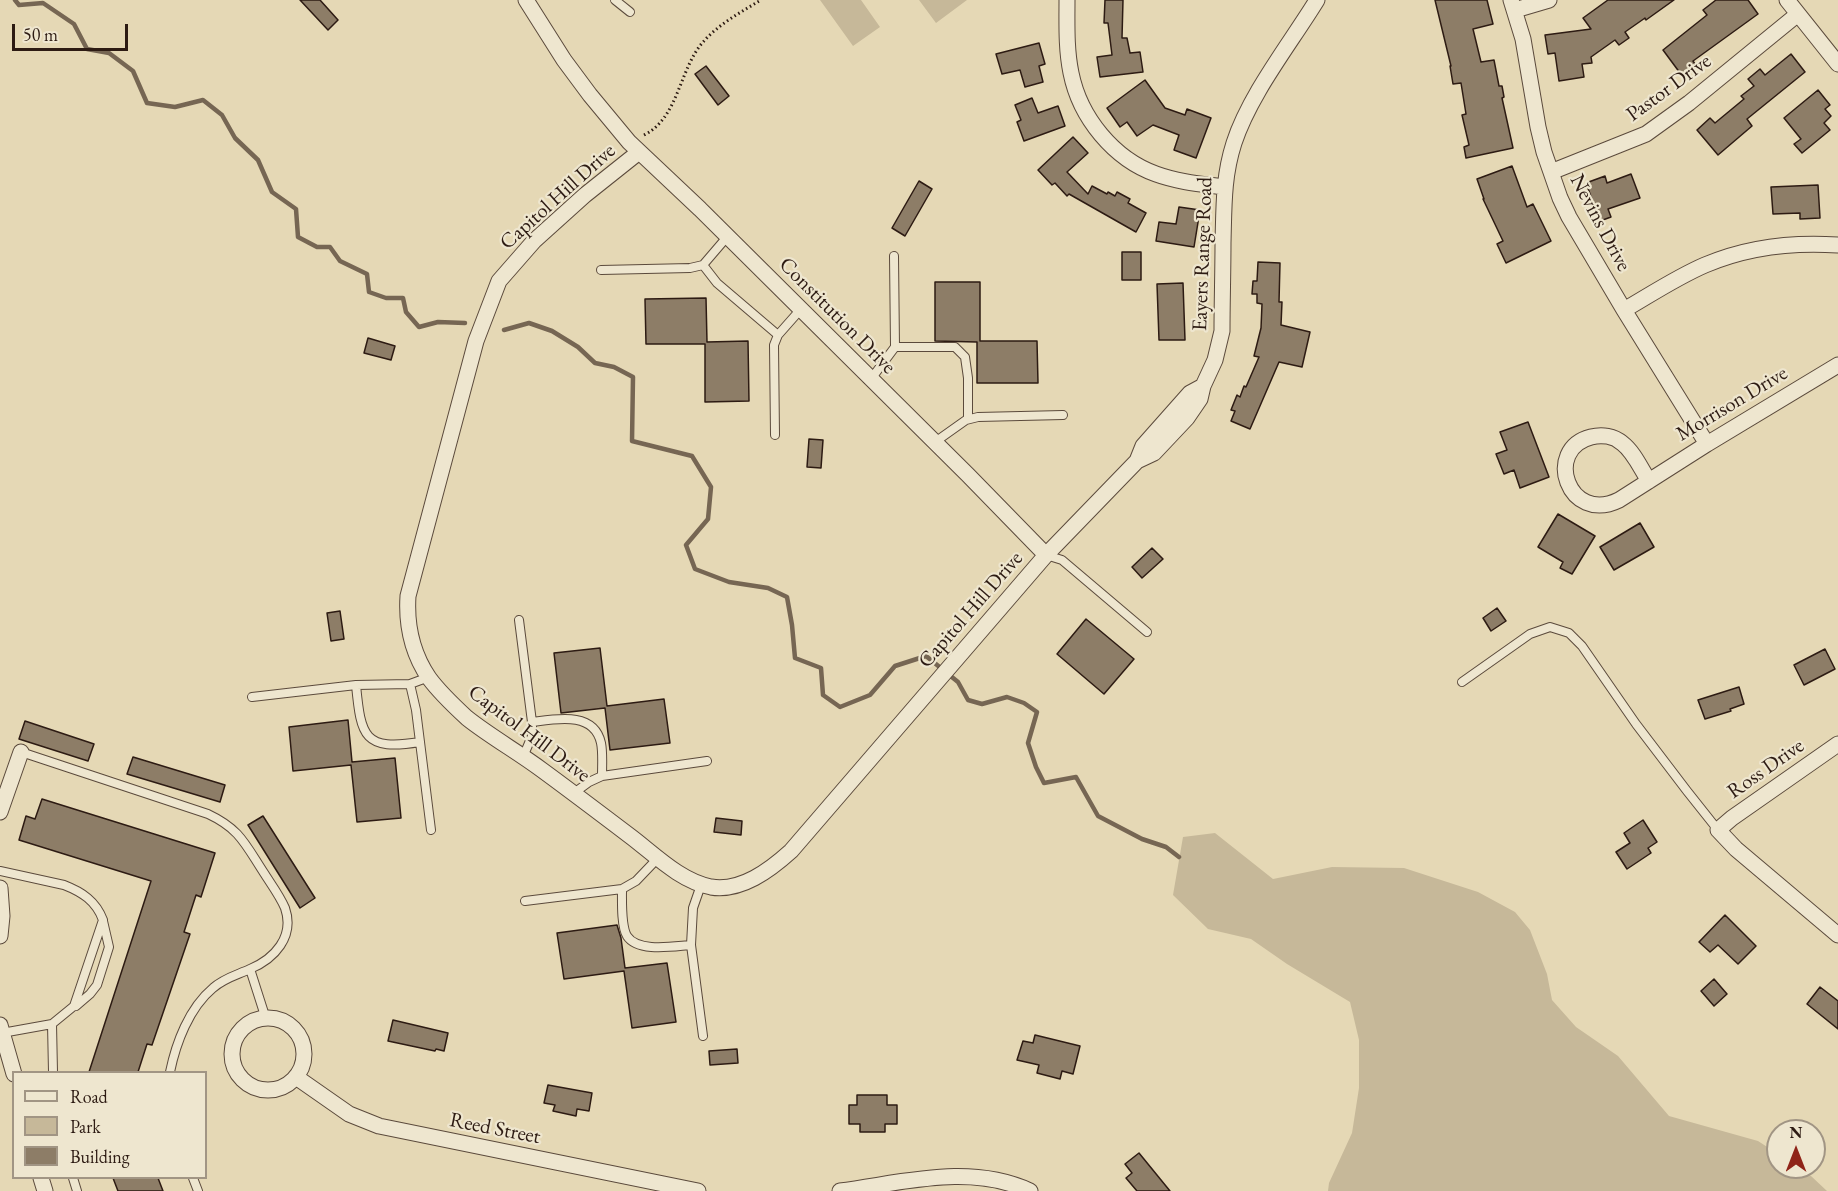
<!DOCTYPE html>
<style>
body{margin:0}
#map{position:relative;width:1838px;height:1191px;overflow:hidden;background:#e5d8b5;font-family:"EB Garamond",serif}
canvas{display:block}
.legend{position:absolute;left:12px;top:1071px;width:195px;height:108px;box-sizing:border-box;background:#eee6cf;border:2px solid #a19584;margin:0;padding:8px 10px;list-style:none;font-size:18px;color:#2d1b13}
.legend li{display:flex;align-items:center;gap:12px;height:30px}
.legend b{width:30px;border:2px solid #a19584}
.north{position:absolute;left:1766px;top:1119px;width:60px;height:60px;box-sizing:border-box;background:#eee6cf;border:2px solid #a19584;border-radius:50%;rotate:0deg;font-size:16px;font-weight:700;line-height:24px;text-align:center;color:#2d1b13}
.north::after{content:'';display:block;margin:auto;width:21px;height:27px;background:#8f2418;clip-path:polygon(50% 0,100% 100%,50% 72%,0 100%)}
.scale{position:absolute;left:12px;top:24px;width:116px;height:27px;box-sizing:border-box;border:3px solid #2d1b13;border-top:0;padding-left:8px;font-size:18px;line-height:21px;white-space:nowrap;color:#2d1b13;-webkit-text-stroke:4px #eee6cf;paint-order:stroke}
</style>
<div id="map">
<canvas width="1838" height="1191"></canvas>
<ul class="legend">
<li><b style="height:8px;background:#eee6cf"></b>Road</li>
<li><b style="height:16px;background:#c6b899"></b>Park</li>
<li><b style="height:16px;background:#8d7d67"></b>Building</li>
</ul>
<div class="north">N</div>
<div class="scale">50 m</div>
</div>
<script>
const ctx = document.querySelector('canvas').getContext('2d');
ctx.lineJoin = 'round';
function fillPath(path, color) {
  ctx.fillStyle = color;
  ctx.fill(path, 'evenodd');
}
function strokePath(path, color, width, dash) {
  ctx.strokeStyle = color;
  ctx.lineWidth = width;
  ctx.lineCap = dash ? 'butt' : 'round';
  ctx.setLineDash(dash || []);
  ctx.stroke(path);
}
function write(font, color, halo, rows, align = 'center') {
  ctx.font = font + ' "EB Garamond",serif';
  ctx.lineWidth = 4.5;
  ctx.setLineDash([]);
  ctx.textBaseline = 'middle';
  ctx.strokeStyle = halo;
  ctx.fillStyle = color;
  for (const [text, x, y, turn = 0] of rows) {
    ctx.save();
    ctx.translate(x, y);
    ctx.rotate((+turn || 0) * Math.PI / 180);
    ctx.textAlign = isNaN(turn) ? turn : align;
    if (halo) ctx.strokeText(text, 0, 0);
    ctx.fillText(text, 0, 0);
    ctx.restore();
  }
}
const green = new Path2D(`
 M820,0H861L880,27L853,46Z
 M919,0H967L936,23Z
 M1215,833L1273,879L1332,867L1404,868L1478,892L1515,912L1530,930L1547,974L1552,1000L1576,1027L1618,1056L1669,1116L1758,1141L1778,1154V1167H1798L1811,1176L1827,1191H1328L1329,1183L1352,1133L1359,1088V1040L1350,1002L1287,964L1251,939L1208,929L1173,895L1183,837Z`);
const stream = new Path2D(`
 M15,0L19,5L43,3L74,24L87,49L109,53L133,71L147,103L175,107L203,100L222,115L235,138L258,160L272,192L296,209L298,237L317,247H330L340,261L367,274L369,292L386,298H403L406,312L419,327L438,322L465,323
 M504,330L529,323L552,331L578,347L595,363L614,367L633,377L632,441L692,456L711,487L708,519L686,545L695,569L729,582L768,588L787,597L792,625L795,658L821,668L823,695L840,707L870,695L895,666L926,656L958,682L968,700L982,704L1007,697L1024,703L1037,712L1028,743L1036,767L1044,783L1076,777L1098,816L1142,839L1166,847L1179,857`);
const building = new Path2D(`
 M300,0H320L338,20L328,30Z
 M1105,0H1123L1122,38H1127L1130,53L1140,52L1143,72L1100,77L1097,57L1112,55L1108,23H1104Z
 M1435,0H1487L1493,24L1473,29L1481,62L1494,60L1499,86H1502L1504,97L1502,98L1513,148L1466,158L1464,147L1469,145L1462,115L1466,114L1461,83L1453,84L1450,66H1451Z
 M1608,0H1674L1646,20L1645,18L1625,32L1629,38L1619,45L1615,40L1591,57L1592,63L1582,64L1584,77L1559,81L1555,53L1548,54L1545,35L1591,29L1583,18Z
 M1716,0H1748L1758,14L1693,61L1697,67L1683,77L1663,50L1707,15L1703,10Z
 M1039,43L1045,64L1039,66L1043,82L1025,87L1020,70L1002,74L996,54Z
 M1791,54L1805,72L1747,119L1752,126L1718,155L1697,130L1710,118L1715,123L1744,99L1741,96L1754,86L1748,79L1760,69L1765,75Z
 M706,66L729,96L718,105L695,74Z
 M1145,80L1165,108L1185,115L1187,109L1211,118L1196,158L1174,150L1179,135L1153,125L1137,136L1127,122L1120,127L1107,108Z
 M1818,90L1830,105L1825,109L1831,116L1824,123L1830,130L1802,153L1794,144L1801,139L1784,118Z
 M1032,98L1038,113L1058,106L1065,126L1024,141L1017,122L1021,120L1015,105Z
 M1073,137L1088,153L1067,172L1088,194L1092,186L1107,194L1108,192L1115,196L1117,192L1130,199L1128,203L1146,213L1136,232L1069,194L1067,196L1055,183L1052,185L1038,170Z
 M1512,166L1527,207L1533,204L1551,241L1506,263L1497,244L1503,241L1483,199H1484L1477,179Z
 M1631,174L1640,198L1608,209L1611,217L1600,221L1586,183L1605,176L1607,183Z
 M919,181L932,189L905,236L892,228Z
 M1818,185L1820,218L1800,219V213L1773,214L1771,187Z
 M1179,207L1200,210L1194,247L1156,241L1159,222L1176,224Z
 M1122,252H1141V280H1122Z
 M1258,262L1280,263L1279,302H1282L1281,325L1310,332L1302,367L1279,362L1250,429L1231,421L1235,411L1231,410L1237,395L1240,397L1244,386L1246,387L1259,357L1254,356L1261,328L1262,304L1257,303V294H1252L1253,281H1257Z
 M935,282H980V341H1037L1038,383H977V342L935,341Z
 M1183,283L1185,340H1159L1157,284Z
 M706,298L707,342L748,341L749,401L705,402V344H646L645,299Z
 M368,338L395,346L391,360L364,353Z
 M1528,422L1549,477L1520,488L1514,470L1504,474L1496,454L1507,450L1500,432Z
 M809,439L823,440L821,468L807,467Z
 M1558,514L1595,536L1572,574L1560,568L1563,562L1538,547Z
 M1640,523L1654,547L1614,570L1600,547Z
 M1152,548L1163,559L1142,578L1132,567Z
 M1497,608L1506,621L1491,631L1483,618Z
 M340,611L344,639L331,641L327,613Z
 M1086,619L1134,659L1104,694L1057,654Z
 M600,648L607,706L664,699L670,743L610,750L605,708L561,713L554,653Z
 M1825,649L1835,669L1804,685L1794,665Z
 M1739,687L1744,704L1730,709L1731,711L1705,719L1698,700Z
 M348,720L352,762L395,758L401,818L357,822L351,765L293,771L289,727Z
 M25,721L94,744L88,761L19,739Z
 M133,757L225,785L220,802L127,774Z
 M42,799L215,853L201,897L196,895L184,932L190,934L152,1045L147,1044L138,1072H89L151,881L19,840L26,816L35,819Z
 M263,816L315,898L300,908L248,825Z
 M716,818L742,821L741,835L714,832Z
 M1643,820L1657,842L1648,848L1651,853L1627,869L1616,852L1630,843L1624,833Z
 M1725,915L1756,946L1738,964L1718,945L1710,952L1699,942Z
 M617,925L621,938L625,968L667,963L676,1022L632,1028L624,971L564,979L557,933Z
 M1714,979L1727,994L1714,1006L1701,991Z
 M1820,987L1838,1001V1029L1807,1004Z
 M393,1020L448,1033L444,1051L436,1049L435,1051L388,1041Z
 M1035,1035L1080,1046L1073,1074L1062,1071L1060,1079L1037,1073L1039,1065L1017,1060L1023,1041L1033,1043Z
 M737,1049L738,1063L710,1065L709,1051Z
 M548,1085L592,1093L589,1111L577,1109L576,1116L553,1111L555,1105L544,1103Z
 M857,1095H887V1105H897V1124H885V1132H860V1124H849V1105H857Z
 M1139,1153L1170,1191H1137L1126,1178L1132,1173L1125,1164Z
 M113,1178H158L163,1191H118Z`);
const path = new Path2D(`
 M644,135C679,118 679,68 704,41C719,24 741,12 761,0`);
const lane = new Path2D(`
 M615,0L630,12
 M894,256L895,347
 M703,265L717,283L778,335
 M601,270L690,268L703,265L727,237
 M871,379L895,347H955L965,357L968,378V419
 M775,435L774,345L778,335L801,309
 M935,442L966,420L978,417L1063,415
 M1046,555L1062,560L1147,632
 M519,620L532,722V736L523,757
 M1462,682L1530,634L1550,627L1569,633L1582,646L1636,724L1687,791L1718,830
 M410,684L416,710L431,830
 M356,685C361,737 364,751 420,742
 M252,697L356,685L410,684L429,677
 M532,722C556,719 594,711 601,743C603,753 602,765 602,776L589,782L574,793
 M21,752L208,814C240,829 245,844 264,873C271,884 280,896 285,908C295,937 274,959 250,969C237,975 224,978 213,988C189,1008 176,1043 170,1072
 M602,776L707,761
 M0,871L64,885C82,892 96,901 103,920L74,1006L52,1024
 M701,885L693,908L691,945L703,1036
 M622,889C622,901 621,926 627,936C638,953 675,946 691,945
 M525,901L622,889L636,881L658,858
 M250,969L266,1019
 M76,1006L90,994L97,985L109,947L103,921
 M2,1033L52,1024L53,1072
 M73,1178L77,1191
 M193,1178L198,1191`);
const street = new Path2D(`
 M526,0L564,60L590,95L629,142L700,209L968,475L1046,555
 M1067,0C1067,24 1066,49 1071,73C1080,118 1114,159 1156,174C1178,182 1201,184 1224,187
 M1511,0L1523,39L1538,127L1544,152L1560,198L1569,217L1624,310L1707,444
 M1787,0L1838,64
 M1515,10L1549,0
 M639,152L585,195L534,241L499,281L476,341L408,596C406,627 412,653 429,678C440,693 454,706 467,718C491,737 518,752 542,770C572,792 601,814 630,836C654,854 680,881 711,887C741,892 770,870 791,851L1046,555L1137,461L1143,446L1190,393L1203,386
 M1551,172L1646,134L1689,103L1798,14
 M1624,310C1650,295 1677,277 1705,265C1747,247 1793,242 1838,245
 M1137,461L1154,453L1187,418L1200,399L1203,386L1215,360L1222,331C1222,302 1223,272 1223,243C1224,208 1223,177 1234,143C1250,94 1290,44 1317,0
 M1649,481C1641,469 1634,452 1622,443C1614,436 1602,434 1591,437C1543,449 1568,525 1619,500L1707,444L1838,365
 M1838,744L1732,818L1718,830L1736,849L1838,935
 M0,812L21,752
 M0,888L2,916L0,936
 M232 1054a36 36 0 1 1 72 0a36 36 0 1 1-72 0Z
 M0,1025L14,1074
 M296,1077L349,1114L379,1126L698,1191
 M41,1178L45,1191
 M840,1191C903,1183 969,1163 1030,1191`);
const streetNames = [
 ["Pastor Drive",1669,88,-36],
 ["Capitol Hill Drive",558,197,-42],
 ["Nevins Drive",1600,223,62],
 ["Eayers Range Road",1203,254,-88],
 ["Constitution Drive",837,316,45],
 ["Morrison Drive",1732,404,-31],
 ["Capitol Hill Drive",971,610,-49],
 ["Capitol Hill Drive",529,734,37],
 ["Ross Drive",1766,769,-35],
 ["Reed Street",495,1129,11]
];
fillPath(green, '#c6b899');
strokePath(stream, '#766653', 4.5);
fillPath(building, '#8d7d67');
strokePath(building, '#2d1b13', 1.5);
strokePath(lane, '#5b4a3c', 10);
strokePath(street, '#5b4a3c', 17);
strokePath(path, '#2d1b13', 3, [1.5, 3]);
strokePath(lane, '#eee6cf', 8);
strokePath(street, '#eee6cf', 15);
write('21px', '#2d1b13', '#eee6cf', streetNames);
</script>
